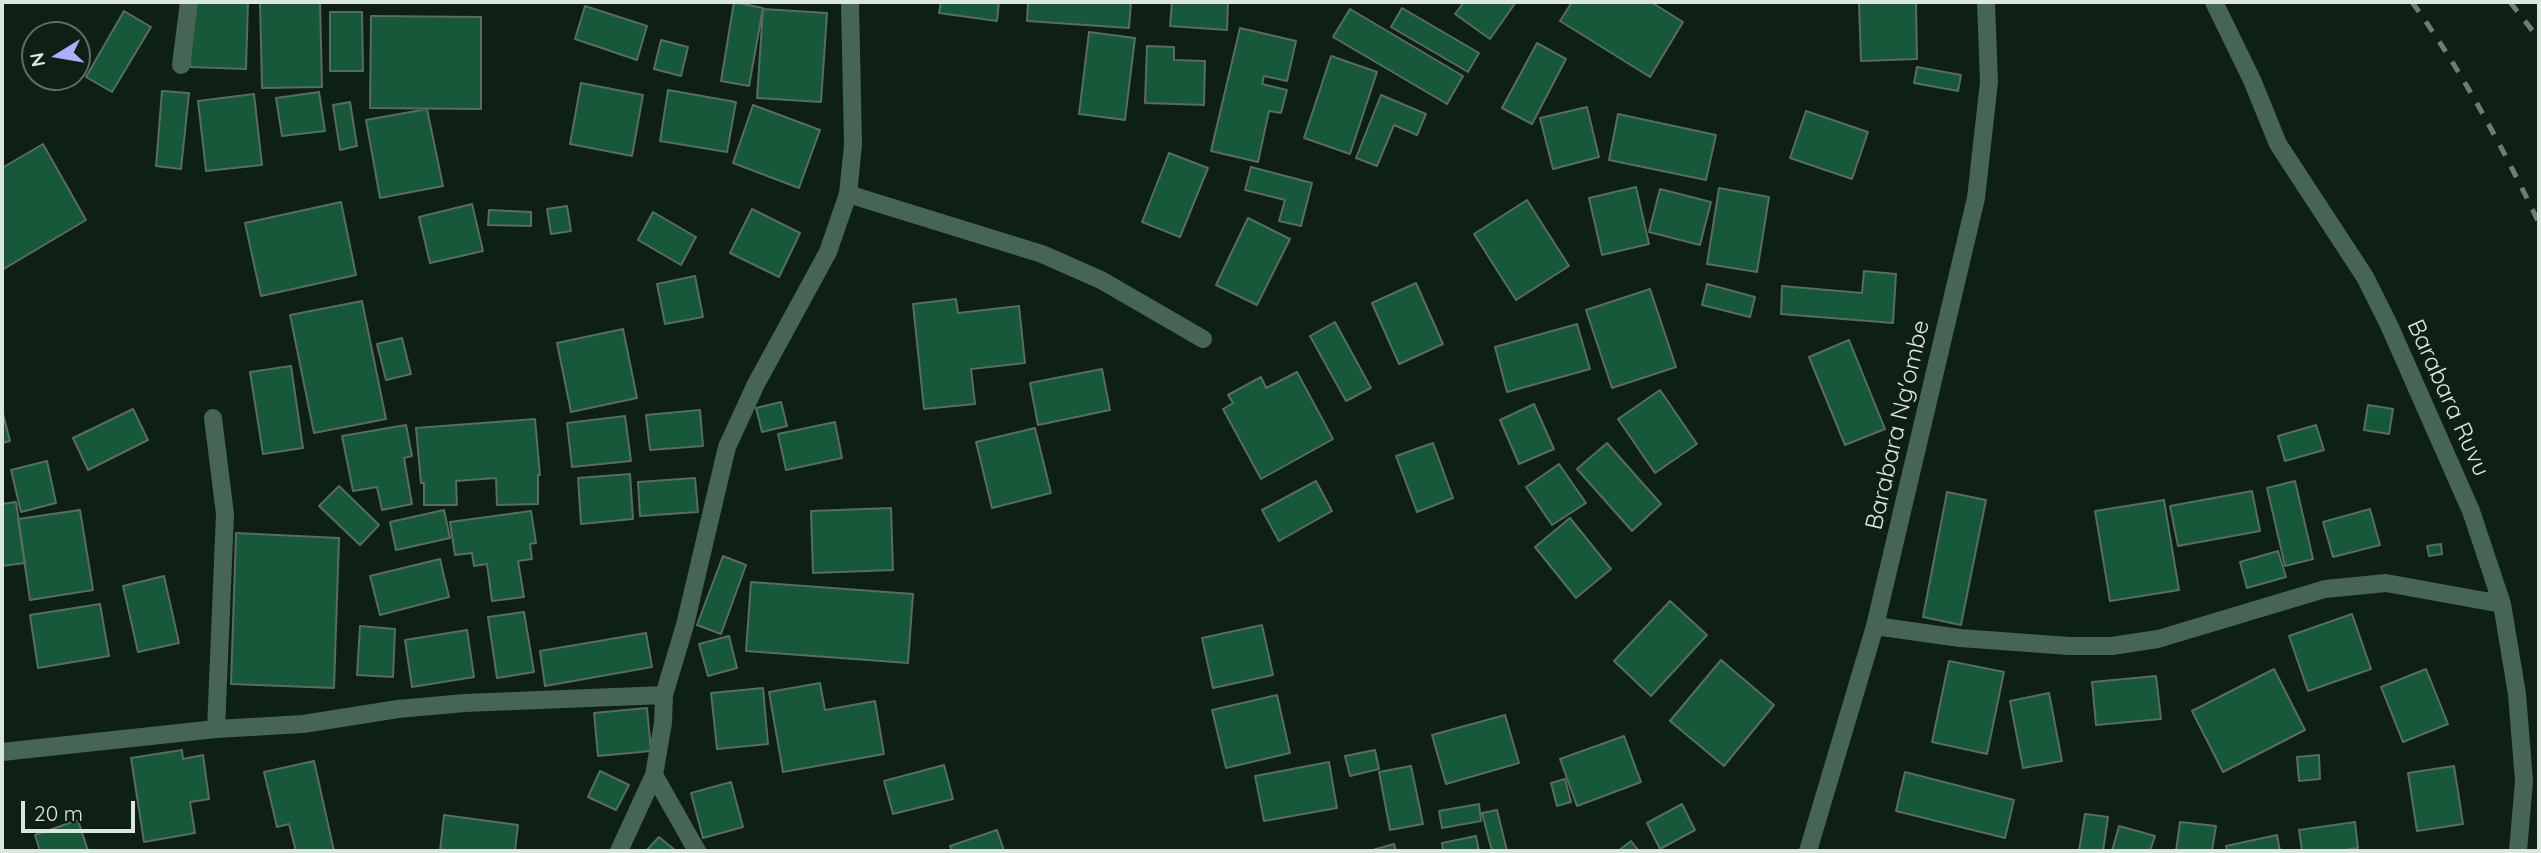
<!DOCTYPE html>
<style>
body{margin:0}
#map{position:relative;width:2541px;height:853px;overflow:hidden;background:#0e1f16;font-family:Quicksand,sans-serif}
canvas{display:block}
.frame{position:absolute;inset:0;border:4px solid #dbe6df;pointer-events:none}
.north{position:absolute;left:21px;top:21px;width:70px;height:70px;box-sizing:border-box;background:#0e1f16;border:2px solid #606f66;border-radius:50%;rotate:259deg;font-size:19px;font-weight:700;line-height:28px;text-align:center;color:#dbe6df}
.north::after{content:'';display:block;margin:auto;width:24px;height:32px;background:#aeaefa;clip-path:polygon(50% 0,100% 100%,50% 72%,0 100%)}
.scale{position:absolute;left:21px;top:801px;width:114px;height:32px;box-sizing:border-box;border:4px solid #dbe6df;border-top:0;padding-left:9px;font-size:21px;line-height:24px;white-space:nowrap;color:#dbe6df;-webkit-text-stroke:5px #0e1f16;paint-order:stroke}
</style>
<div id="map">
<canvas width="2541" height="853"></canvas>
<div class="frame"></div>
<div class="north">N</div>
<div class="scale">20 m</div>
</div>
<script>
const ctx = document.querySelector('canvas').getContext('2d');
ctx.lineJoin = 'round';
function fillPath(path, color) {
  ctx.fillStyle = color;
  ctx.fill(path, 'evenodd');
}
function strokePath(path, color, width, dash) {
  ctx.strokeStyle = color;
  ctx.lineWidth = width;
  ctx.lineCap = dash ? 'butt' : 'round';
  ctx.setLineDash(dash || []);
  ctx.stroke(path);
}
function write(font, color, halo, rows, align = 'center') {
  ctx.font = font + ' Quicksand,sans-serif';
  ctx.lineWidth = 6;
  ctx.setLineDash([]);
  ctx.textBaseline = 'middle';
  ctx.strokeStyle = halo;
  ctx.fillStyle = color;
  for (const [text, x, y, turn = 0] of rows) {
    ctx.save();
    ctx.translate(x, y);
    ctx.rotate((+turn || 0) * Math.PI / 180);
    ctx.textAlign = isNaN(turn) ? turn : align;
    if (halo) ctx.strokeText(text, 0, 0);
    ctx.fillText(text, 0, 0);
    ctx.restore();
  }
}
const building = new Path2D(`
 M192,2H248L246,69L190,67Z
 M260,2H320L322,87L262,88Z
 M734,2L763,8L749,86L721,81Z
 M941,2H999L997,21L939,13Z
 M1028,2H1131L1129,28L1027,21Z
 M1172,2H1228L1227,30L1170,26Z
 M1464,2H1516L1490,39L1455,14Z
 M1572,2H1651L1683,22L1650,77L1560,21Z
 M1859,2H1916L1917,59L1861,61Z
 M585,6L647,26L637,60L575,39Z
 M1402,8L1479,53L1468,72L1391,27Z
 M763,9L827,13L821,102L757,98Z
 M1350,9L1463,76L1447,104L1333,37Z
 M124,11L151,27L112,92L86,77Z
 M330,12H362L363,71H330Z
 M371,16L481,17V109L370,108Z
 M1240,28L1296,41L1287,81L1264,76L1262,84L1287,90L1281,113L1269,111L1258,162L1211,151Z
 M1089,32L1135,38L1125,120L1079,114Z
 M661,40L688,47L681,76L654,69Z
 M1537,43L1566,59L1532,124L1502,108Z
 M1147,46L1174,47V60L1205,61L1204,105L1145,103Z
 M1331,56L1377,72L1350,154L1304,138Z
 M1917,67L1961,75L1958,91L1914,83Z
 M581,83L643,95L632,156L570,144Z
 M668,90L736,102L727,152L660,141Z
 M162,91L189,93L181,169L156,166Z
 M319,92L325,131L282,136L276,98Z
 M254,94L262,165L206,171L198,101Z
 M1381,95L1426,114L1417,135L1394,125L1377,166L1356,158Z
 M350,102L357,146L340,150L333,105Z
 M753,105L820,130L799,188L733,163Z
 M1587,107L1599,157L1553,169L1540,118Z
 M427,109L443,186L380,198L366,120Z
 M1806,111L1868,132L1852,179L1790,158Z
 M1618,114L1716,135L1706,180L1609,160Z
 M43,144L86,220L2,270V168Z
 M1169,153L1208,168L1180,237L1142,222Z
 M1251,167L1312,183L1301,226L1279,221L1285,200L1245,190Z
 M1636,187L1649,244L1602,255L1589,198Z
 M1719,188L1769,197L1757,272L1707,264Z
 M1660,189L1711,202L1700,245L1649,232Z
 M1527,200L1569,266L1516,300L1474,234Z
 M341,202L356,275L261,296L245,223Z
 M472,204L483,251L430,263L419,217Z
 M567,206L571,231L551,234L547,209Z
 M752,209L800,233L779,277L730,253Z
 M489,210L531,212V226L488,225Z
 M653,212L696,237L681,265L638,240Z
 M1248,218L1290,239L1257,305L1216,285Z
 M1864,271L1896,274L1893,323L1781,314L1782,286L1862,293Z
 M695,276L703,317L665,324L657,284Z
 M1416,283L1443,344L1399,364L1372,303Z
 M1707,284L1755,297L1750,317L1702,305Z
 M1650,289L1676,367L1612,388L1586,310Z
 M956,299L958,313L1019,306L1025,363L971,369L975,404L924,409L913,304Z
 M362,301L386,419L314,433L290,315Z
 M1335,322L1371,388L1346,401L1310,336Z
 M1577,324L1590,369L1507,392L1495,347Z
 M623,329L637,398L571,412L557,343Z
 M402,338L411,374L386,380L377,344Z
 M1849,340L1885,429L1845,445L1809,357Z
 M291,366L303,448L263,454L250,372Z
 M1102,369L1110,410L1038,425L1030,383Z
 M1297,372L1333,439L1261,479L1223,409L1233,403L1228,395L1261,377L1266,388Z
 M1660,390L1697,444L1655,473L1618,419Z
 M781,402L787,426L762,432L756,408Z
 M1534,404L1554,449L1519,464L1500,420Z
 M2368,405L2393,409L2389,434L2364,430Z
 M133,409L148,440L88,470L73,438Z
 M2,410L10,441L2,443Z
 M700,410L703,446L650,450L646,415Z
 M625,416L631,461L572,467L567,423Z
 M535,419L540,475H538V504L497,505L496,478L456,481L457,505H424V483H421L416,428Z
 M835,422L842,458L786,470L778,434Z
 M406,425L412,456L404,458L412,504L382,510L377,487L353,491L342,436Z
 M2316,425L2324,450L2285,461L2278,436Z
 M1035,428L1051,493L992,508L976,442Z
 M1433,443L1453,498L1417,512L1396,456Z
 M1607,443L1661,504L1632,531L1577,469Z
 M47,461L56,503L21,512L11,470Z
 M1559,464L1586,503L1552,525L1526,487Z
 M630,474L633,519L581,524L578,478Z
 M695,478L698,512L640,516L638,482Z
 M1316,481L1332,511L1279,541L1262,510Z
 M2295,481L2313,559L2285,566L2267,488Z
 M339,486L379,525L360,545L319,506Z
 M2252,491L2260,531L2178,546L2170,506Z
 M1947,492L1986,500L1961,625L1923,617Z
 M2164,500L2179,590L2110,601L2095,511Z
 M16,502L25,563L2,566V504Z
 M891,508L893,570L813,573L811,511Z
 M2370,509L2380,545L2333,557L2323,522Z
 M80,510L93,590L30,600L18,519Z
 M444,510L450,538L396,550L390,522Z
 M531,511L536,543L530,544L532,559L518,561L524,597L492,601L487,564L474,566L472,553L455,555L450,522Z
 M1570,518L1611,569L1576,598L1535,547Z
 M236,533L339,538L334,688L231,684Z
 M2441,544L2442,554L2429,556L2427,546Z
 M2278,551L2286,577L2247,588L2240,562Z
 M723,556L746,565L721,634L697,625Z
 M440,559L449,597L380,615L370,576Z
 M164,576L179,643L138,652L123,586Z
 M751,582L913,594L908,663L746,651Z
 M1670,601L1707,635L1651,696L1614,661Z
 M100,604L109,656L38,668L30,615Z
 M524,612L534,672L497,678L488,617Z
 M2352,614L2371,669L2308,691L2289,636Z
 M1262,625L1273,675L1213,688L1202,638Z
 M360,626L395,629L393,677L357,675Z
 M467,630L474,677L412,687L405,640Z
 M646,633L652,667L545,686L540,651Z
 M729,636L737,668L708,676L699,644Z
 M1721,660L1774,705L1724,766L1670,721Z
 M1949,661L2004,672L1987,754L1932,742Z
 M2274,669L2305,730L2223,772L2192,711Z
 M2426,669L2448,724L2403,742L2381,687Z
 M2156,676L2161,719L2096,725L2092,682Z
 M820,683L825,710L875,701L884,754L783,772L769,692Z
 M763,688L768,744L717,749L711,693Z
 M2049,693L2062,761L2023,768L2010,701Z
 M1277,695L1290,753L1226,768L1212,710Z
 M647,708L651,751L598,756L594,713Z
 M1505,715L1519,763L1446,784L1432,735Z
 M1624,736L1641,782L1577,806L1560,759Z
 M182,750L183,759L203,755L209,799L190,802L195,833L144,842L131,758Z
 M1375,750L1379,769L1350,776L1345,756Z
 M2319,755L2320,779L2299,781L2297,757Z
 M314,761L334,851H296L289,824L277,827L264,772Z
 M1329,762L1337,808L1264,821L1255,776Z
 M944,765L953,799L893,814L884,781Z
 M1411,766L1423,824L1390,830L1379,772Z
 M2454,766L2463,824L2417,831L2408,773Z
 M600,771L629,785L616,810L588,797Z
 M1905,772L2014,800L2005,838L1896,811Z
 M1565,779L1571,802L1557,806L1551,783Z
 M731,782L743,827L703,838L691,793Z
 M1479,804L1481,821L1442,828L1439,811Z
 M1682,804L1695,830L1660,849L1647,823Z
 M1497,810L1507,851H1492L1482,813Z
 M2085,814L2108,817L2103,851H2079Z
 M444,815L518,825L515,851H440Z
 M78,820L88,851H40L35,835Z
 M2180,822L2216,826L2212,851H2176Z
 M2355,822L2358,848L2337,851H2302L2299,830Z
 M2119,826L2155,836L2150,851H2112Z
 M997,830L1004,851H952L950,846Z
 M2277,835L2280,851H2227L2226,846Z
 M1476,836L1479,851H1443L1442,843Z
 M659,837L676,851H646Z
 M1631,841L1639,851H1618Z
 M1394,844L1396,851H1369Z`);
const street = new Path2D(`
 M2214,2L2252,80L2278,144L2365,277L2389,325L2471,511L2502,604L2517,694L2524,781L2518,851
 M181,65L189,2
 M848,194L1042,254L1101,280L1203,339
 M213,418L225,514L216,729
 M1875,626L1960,638L2069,646H2112L2158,639L2325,589L2386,583L2502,604
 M2,752L216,729L303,724L398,709L465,703L664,695
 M619,851L654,775
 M697,851L654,775L663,723L664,695L685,625L727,447L756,384L828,252L848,194L853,145L850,2
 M1808,851L1875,626L1976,198L1989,82L1986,2`);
const rail = new Path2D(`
 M2412,2C2462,71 2502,146 2539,223
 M2510,2L2539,39`);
const streetNames = [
 ["Barabara Ruvu",2448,398,66],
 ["Barabara Ng'ombe",1898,425,-77]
];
fillPath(building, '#17573a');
strokePath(building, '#596c61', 2);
strokePath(street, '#466554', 18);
strokePath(rail, '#6e7c74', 5, [12, 12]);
write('24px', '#dbe6df', '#0e1f16', streetNames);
</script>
